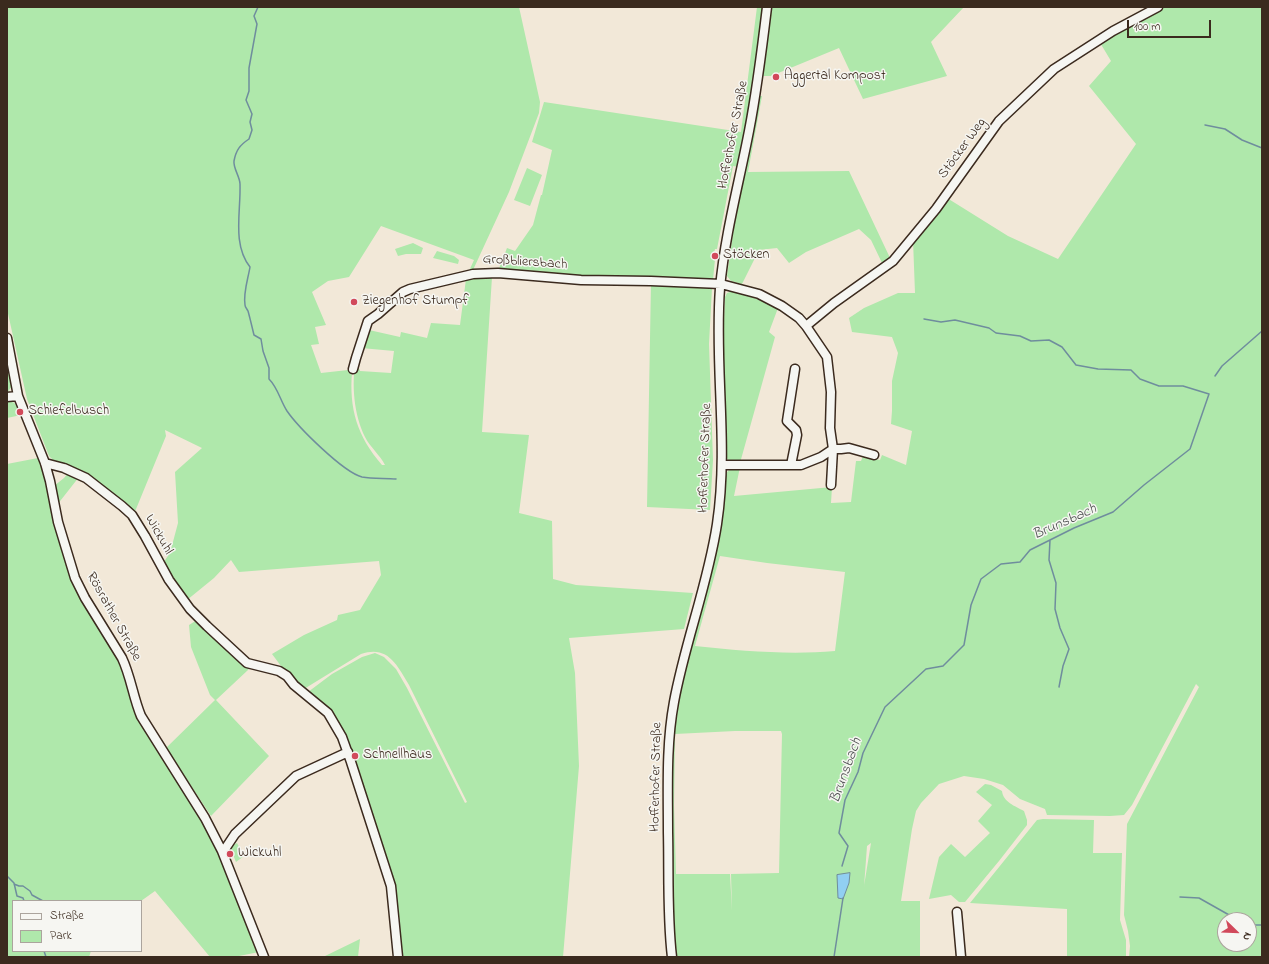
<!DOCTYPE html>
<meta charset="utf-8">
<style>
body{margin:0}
#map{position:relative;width:1269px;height:964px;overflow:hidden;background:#f2e8d8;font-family:"Indie Flower",sans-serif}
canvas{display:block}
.frame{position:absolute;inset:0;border:8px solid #3b2a1e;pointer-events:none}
.legend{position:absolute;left:12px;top:900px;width:130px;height:52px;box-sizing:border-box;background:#f6f6f2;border:1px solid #aba49d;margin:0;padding:5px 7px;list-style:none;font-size:12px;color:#3b2a1e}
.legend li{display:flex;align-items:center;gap:8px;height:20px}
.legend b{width:20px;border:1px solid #aba49d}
.north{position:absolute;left:1217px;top:912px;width:40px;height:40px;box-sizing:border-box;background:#f6f6f2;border:1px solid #aba49d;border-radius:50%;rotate:113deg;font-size:11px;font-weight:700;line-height:16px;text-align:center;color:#3b2a1e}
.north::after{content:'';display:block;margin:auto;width:14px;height:18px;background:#d1495b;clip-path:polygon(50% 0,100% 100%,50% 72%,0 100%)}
.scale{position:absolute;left:1127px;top:20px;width:84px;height:18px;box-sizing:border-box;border:2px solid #3b2a1e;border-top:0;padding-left:5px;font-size:12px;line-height:14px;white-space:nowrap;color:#3b2a1e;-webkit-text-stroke:3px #f6f6f2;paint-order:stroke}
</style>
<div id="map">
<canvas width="1269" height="964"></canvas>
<div class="frame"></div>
<ul class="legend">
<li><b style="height:5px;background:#f6f6f2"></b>Straße</li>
<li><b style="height:11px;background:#afe8ab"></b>Park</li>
</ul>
<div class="north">N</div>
<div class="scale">100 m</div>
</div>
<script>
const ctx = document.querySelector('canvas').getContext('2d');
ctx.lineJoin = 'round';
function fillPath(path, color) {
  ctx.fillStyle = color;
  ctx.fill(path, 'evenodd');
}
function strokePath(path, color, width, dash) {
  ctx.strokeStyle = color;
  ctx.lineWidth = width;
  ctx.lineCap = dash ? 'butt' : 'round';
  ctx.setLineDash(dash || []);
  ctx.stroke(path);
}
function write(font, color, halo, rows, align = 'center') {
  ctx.font = font + ' "Indie Flower",sans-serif';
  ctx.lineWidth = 3;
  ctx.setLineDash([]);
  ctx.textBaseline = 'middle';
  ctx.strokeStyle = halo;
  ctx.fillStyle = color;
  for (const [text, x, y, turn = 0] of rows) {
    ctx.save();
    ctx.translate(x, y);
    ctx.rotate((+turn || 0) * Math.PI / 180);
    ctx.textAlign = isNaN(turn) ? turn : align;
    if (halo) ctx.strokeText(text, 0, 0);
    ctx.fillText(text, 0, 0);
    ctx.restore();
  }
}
const green = new Path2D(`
 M7,7H519L540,102L539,113L509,192L473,270L469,271L474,260L381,226L349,277L328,281L312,292L326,325L315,327L319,344L311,345L321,373L348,370L352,372C349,409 357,436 382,465H385C380,455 370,447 365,437C354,416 351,383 356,360L360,371L391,373L394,351L361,348L369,330L400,337L401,332L427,338L431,323L460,325L466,279L492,277L482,432L529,435L519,513L552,521L553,579L576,585L693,593L684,629L569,638L575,673L579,766L563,957H399L394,884L335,721L308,692L332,674L362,657L375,653L384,657L396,669L407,688L465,803L467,802L409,685C397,665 388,645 361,654L304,689L284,670L272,654L304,635L337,620L338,615L360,610L381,575L379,561L239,572L231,560L214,578L187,600L163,563L170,553L178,523L175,472L202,448L165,430L166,436L134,514L65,465L53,460L49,456L27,399L7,309Z
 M757,7H763L750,107L738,167L733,166L717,249H715L713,257L715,259L713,280L547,276L498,271L507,248L515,251L533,225L541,195H542L552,150L532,142L544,102L741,132Z
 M771,7H964L931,42L947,76L863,99L839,48L771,76H763Z
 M1165,7H1262V957H1129L1130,946L1128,931L1124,915L1127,824L1199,687L1196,684L1132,805L1124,815L1110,816L1047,815L1045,809L1020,799L1003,785L984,779L964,776L939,784L921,803L916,811L912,829L901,901H920V957H676L673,939L672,747L679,691L725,475C729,469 732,468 740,467L734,496L832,487L831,503L851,502L856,461H861L863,456L880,460L882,455L906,465L912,431L891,424L892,411V381L898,353L892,337L852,332L849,318L864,308L898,293H915L913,240L947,198L1008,236L1058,259L1136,144L1089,86L1111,61L1099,41ZM720,556L767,563L845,572L835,651C789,655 742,651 695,646ZM735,731H781L782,734L779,873L731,874L732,911L730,874H676L674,805L675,734ZM871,843L864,886V887L867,846ZM1225,920H1249V944H1225Z
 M759,96H762L748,172L849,171L891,260L883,265L871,240L859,229L806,252L789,263L777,248L759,250L742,284L731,281L727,276C735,215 746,156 759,96Z
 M527,168L542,175L530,206L514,200Z
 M413,243L423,248L421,254H406L398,256L395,249Z
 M437,251L454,256L459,260L458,264L433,258Z
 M651,282L703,285L712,288L709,344L713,460L710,510L647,507Z
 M733,291L740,292L778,308L769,332L775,337L740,463C733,463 728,462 725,455L722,369L725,297L727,293Z
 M7,361L12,386L7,393Z
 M7,401C16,401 18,407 21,415L7,418Z
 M38,458L49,490L76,586L121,663L137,717L212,838L220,856L259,952L234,957H210L155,891L141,901H13V951H91L89,957H7V464Z
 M69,472L79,477L57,505L54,486L64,478Z
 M197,620L237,659L250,667L248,670L216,700L269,756L211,816L166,748L215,700L210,695L191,647L189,625Z
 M985,784L991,785L1002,791C1003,802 1015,806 1024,811L1027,820V825L999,861L965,902H959L951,895L929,899L939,857L951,844L965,857L990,833L978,821L992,805L976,792Z
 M1043,819L1094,820L1093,853H1122L1120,920L1126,940V957H1067V909L970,903L1037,820Z
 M237,843L244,856L236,862L230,847Z
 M360,939L358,957H323Z`);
const water = new Path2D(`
 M850,873L849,883L843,899L838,898L837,875Z`);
const stream = new Path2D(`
 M258,7L254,16L257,24L249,68V91L246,100L252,114L250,122L252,130L249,139C240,145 236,150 234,161C233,168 240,177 240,184C241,212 232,244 250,267C248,279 243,293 245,305C245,307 247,309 248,311C250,318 252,327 254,335L261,339L263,351L269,368V379C278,388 280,400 287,411C298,427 343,472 362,477C373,479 385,478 396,479
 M1205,125L1225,129L1242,140L1262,148
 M1215,376L1222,366L1262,331
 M1050,540L1049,560L1056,583L1055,609L1060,628L1069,649L1063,666L1059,687
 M842,866L848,846L839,833L845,800L858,772L863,753L885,707L926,669L943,666L964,645L971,605L981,579L1001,564L1020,562L1030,550L1074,528L1113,512L1144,485L1190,449L1209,394L1183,386H1159L1140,379L1131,370L1098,369L1076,365L1062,347L1049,340L1031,341L1020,336L996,333L989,328L955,320L941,322L924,319
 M7,876L14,883L17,896L23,898L24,901
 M14,884L19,886H23L30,891L32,895L43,901
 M1180,897L1199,898L1238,920
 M1249,925H1262
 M44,951L46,957
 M834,957L843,898`);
const minor = new Path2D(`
 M806,326L834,303L893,261L936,209L999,121L1054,69L1113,31L1158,7
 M7,338L18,396L45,463L50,481L58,522L75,578L85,598L122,658C131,677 133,697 141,716L205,818L222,851L264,957
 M353,369L356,358L368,321L378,314L403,292L410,289L473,274L498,273L581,280L651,281L721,284L759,294L782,306L799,318L806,326L827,357L831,392L830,428L833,449L831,485
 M7,397L18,396
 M45,463L64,468L86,478L122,506L132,515L145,536L169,580L190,609L207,626L247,663L279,671L287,676L294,685L328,713L342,737L351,762L391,886L398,957
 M722,465H801L821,457L833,449H841L849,448L874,455
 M791,465L797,435L796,430L787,421L795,369
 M222,851L225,849L235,834L296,776L348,752
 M957,912L961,957
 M672,957C667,915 669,873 668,832C668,788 666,745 674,702C685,642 708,584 717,524C729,445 714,366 720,288C725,234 739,183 749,131C757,90 762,49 767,7`);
const markers = [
 [776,77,4,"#d1495b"],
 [715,256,4,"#d1495b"],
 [354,302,4,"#d1495b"],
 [20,412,4,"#d1495b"],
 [355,756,4,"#d1495b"],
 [230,854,4,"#d1495b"]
];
const poiNames = [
 ["Aggertal Kompost",784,77],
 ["Stöcken",723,256],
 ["Ziegenhof Stumpf",362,302],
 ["Schiefelbusch",28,412],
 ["Schnellhaus",363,756],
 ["Wickuhl",238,854]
];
const streetNames = [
 ["Hofferhofer Straße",734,135,-79],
 ["Stöcker Weg",963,149,-54],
 ["Großbliersbach",525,263,4],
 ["Hofferhofer Straße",706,458,-88],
 ["Wickuhl",158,535,61],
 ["Rösrather Straße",113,617,61],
 ["Hofferhofer Straße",657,777,-89]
];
const waterNames = [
 ["Brunsbach",1065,523,-24],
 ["Brunsbach",847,771,-70]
];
fillPath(green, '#afe8ab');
fillPath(water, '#91cff2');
strokePath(water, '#6f8d9d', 1);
strokePath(stream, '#6f8d9d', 1.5);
strokePath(minor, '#3b2a1e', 11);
strokePath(minor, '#f6f6f2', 8);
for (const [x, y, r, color] of markers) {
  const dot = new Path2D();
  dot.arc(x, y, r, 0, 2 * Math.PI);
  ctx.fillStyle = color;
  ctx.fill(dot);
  strokePath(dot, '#f6f6f2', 1.5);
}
write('14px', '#3b2a1e', '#f6f6f2', poiNames, 'left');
write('14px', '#3b2a1e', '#f6f6f2', streetNames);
write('italic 15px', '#505353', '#f6f6f2', waterNames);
</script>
